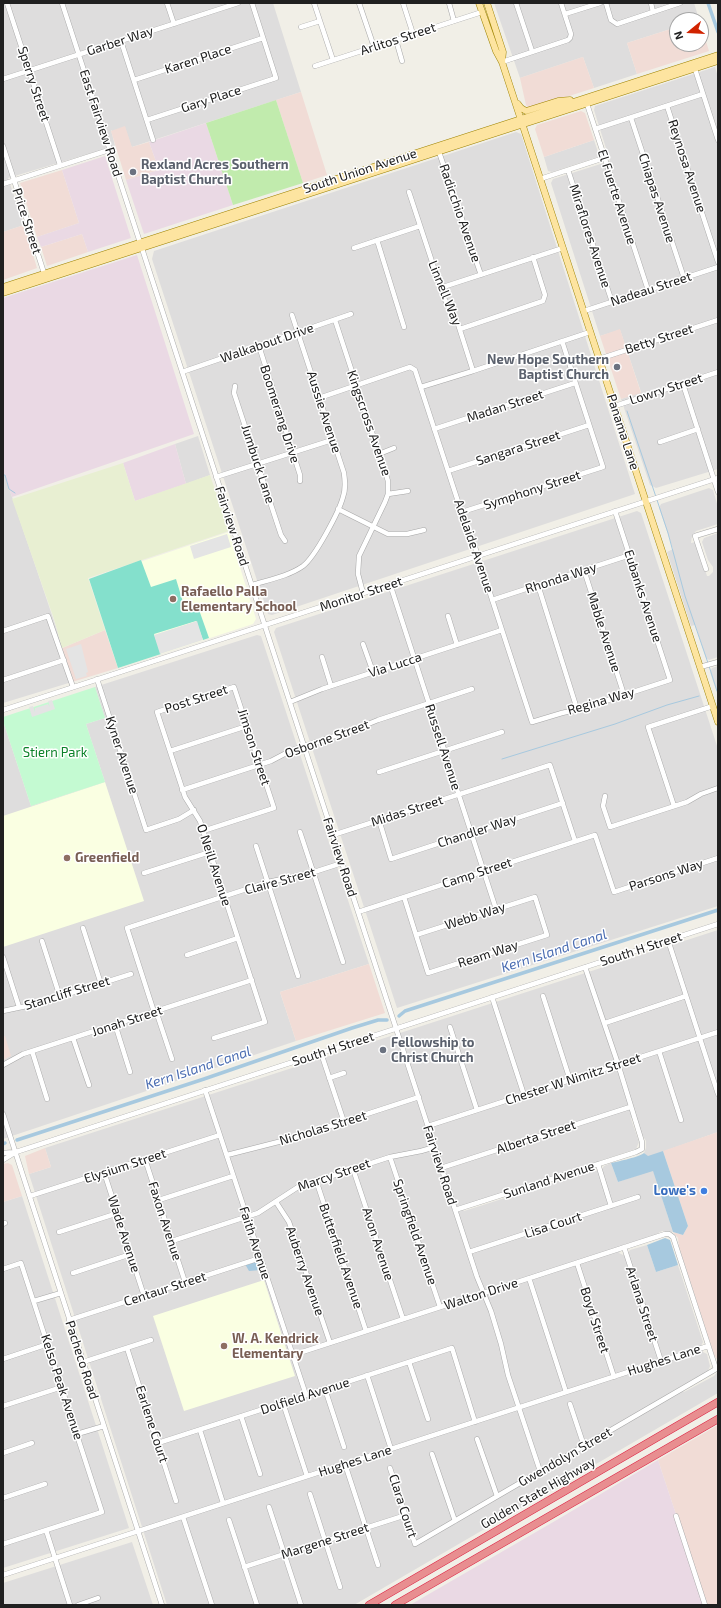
<!DOCTYPE html>
<style>
body{margin:0}
#map{position:relative;width:721px;height:1608px;overflow:hidden;background:#f1efe7;font-family:"Exo 2",sans-serif}
canvas{display:block}
.frame{position:absolute;inset:0;border:4px solid #202020;pointer-events:none}
.north{position:absolute;left:669px;top:12px;width:40px;height:40px;box-sizing:border-box;background:#fff;border:1px solid #a6a6a6;border-radius:50%;rotate:252deg;font-size:11px;font-weight:700;line-height:16px;text-align:center;color:#202020}
.north::after{content:'';display:block;margin:auto;width:14px;height:18px;background:#d12300;clip-path:polygon(50% 0,100% 100%,50% 72%,0 100%)}
</style>
<div id="map">
<canvas width="721" height="1608"></canvas>
<div class="frame"></div>
<div class="north">N</div>
</div>
<script>
const ctx = document.querySelector('canvas').getContext('2d');
ctx.lineJoin = 'round';
function fillPath(path, color) {
  ctx.fillStyle = color;
  ctx.fill(path, 'evenodd');
}
function strokePath(path, color, width, dash) {
  ctx.strokeStyle = color;
  ctx.lineWidth = width;
  ctx.lineCap = dash ? 'butt' : 'round';
  ctx.setLineDash(dash || []);
  ctx.stroke(path);
}
function write(font, color, halo, rows, align = 'center') {
  ctx.font = font + ' "Exo 2",sans-serif';
  ctx.lineWidth = 3;
  ctx.setLineDash([]);
  ctx.textBaseline = 'middle';
  ctx.strokeStyle = halo;
  ctx.fillStyle = color;
  for (const [text, x, y, turn = 0] of rows) {
    ctx.save();
    ctx.translate(x, y);
    ctx.rotate((+turn || 0) * Math.PI / 180);
    ctx.textAlign = isNaN(turn) ? turn : align;
    if (halo) ctx.strokeText(text, 0, 0);
    ctx.fillText(text, 0, 0);
    ctx.restore();
  }
}
const residential = new Path2D(`
 M3,3H273L301,92L132,147L111,130L115,146L8,178L24,225L3,232Z
 M494,3H694L699,19L677,20V27L627,43L637,74L594,88L583,57L520,78Z
 M715,67L718,77V469L656,488L650,485L621,399L641,392L620,330L600,336L551,183L553,179L610,161L594,110L595,106Z
 M516,132L521,134L635,494L272,615L268,614L152,259L154,251Z
 M594,140L599,155L598,157L552,172L548,171L544,157Z
 M198,436L210,475L186,484L175,444Z
 M3,470L56,627L72,682L3,703Z
 M709,488L713,490L718,507V524L696,531L692,536L691,543L696,542L707,576H709L713,572V567L708,560L702,542L704,538L718,533V657L709,660L706,658L695,625L691,626L667,552L673,549L659,508L661,504Z
 M637,511L641,513L718,749V906L397,1008L274,632L276,628Z
 M257,635L261,636L369,964L280,992L296,1041L3,1139V1060L8,1057L4,1036L3,1037V721L31,806L105,782L86,724L105,718L95,687Z
 M718,666V696L710,672L712,668Z
 M718,930V1132L648,1157L644,1153L646,1148V1141L630,1116L639,1142L636,1149L462,1206L464,1211L593,1170L596,1171L602,1169L604,1166L611,1163L618,1182L653,1170L673,1232L662,1231L655,1235L623,1245L619,1253L623,1255L628,1253L630,1250L647,1245L656,1272L678,1265L703,1342L701,1346L703,1352L707,1354L710,1366L708,1371L680,1387L684,1392L714,1376L718,1371V1393L354,1605H167L29,1174L51,1167L45,1148Z
 M22,1196L129,1528L3,1568V1202Z
 M132,1542L153,1605H3V1583Z`);
const commercial = new Path2D(`
 M701,25L709,51L637,74L627,43L677,27V44H701Z
 M583,57L594,88L529,109L526,105L520,78Z
 M301,92L327,175L303,183L276,100Z
 M581,111L585,113L594,140L544,157L535,129L537,125Z
 M125,126L132,147L149,142L159,170L126,180L111,131Z
 M62,170L79,223L37,237L20,183Z
 M24,225L37,268L3,280V232Z
 M82,234L88,252L47,266L41,247Z
 M620,329L641,393L621,399L600,336Z
 M105,630L118,668L72,682L62,648Z
 M369,964L385,1013L296,1041L280,992Z
 M5,1036L11,1056L3,1060V1037Z
 M718,1132V1361L714,1355L679,1247L678,1238L673,1232L683,1235L688,1226L663,1151Z
 M45,1148L51,1167L29,1174L25,1156Z
 M8,1163L12,1165L22,1196L3,1202V1164Z
 M718,1425V1605H706L658,1460Z`);
const industrial = new Path2D(`
 M206,123L233,205L144,234L126,180L159,170L149,142Z
 M105,156L131,238L88,252L82,234L41,247L37,237L79,223L62,170Z
 M137,255L194,434L12,497L3,470V298Z
 M175,444L186,484L135,501L123,463Z
 M658,1460L706,1605H410L555,1521Z`);
const education = new Path2D(`
 M229,532L256,619L253,624L118,668L89,579Z
 M105,782L144,901L3,947V816Z
 M264,1280L295,1376L184,1411L153,1316Z`);
const farmland = new Path2D(`
 M123,463L135,501L210,475L229,531L88,578L105,630L62,648L54,619L12,499Z`);
const grass = new Path2D(`
 M276,100L303,183L233,205L206,123Z`);
const park = new Path2D(`
 M95,687L105,718L86,724L105,782L31,806L3,721V717Z`);
const pitch = new Path2D(`
 M141,560L151,587L176,579L186,612L198,607L209,638L203,640L196,621L154,634L161,654L118,668L89,579Z`);
const parking = new Path2D(`
 M227,534L231,547L194,559L190,546Z
 M197,621L203,640L160,654L154,635Z
 M81,644L88,672L86,673L87,676L76,679L66,649Z
 M52,700L55,709L32,717L29,707L33,706L35,712V708L48,704L50,707L48,701Z`);
const water = new Path2D(`
 M663,1151L688,1226L683,1235L673,1232L653,1171L618,1182L611,1163C620,1161 639,1157 644,1153L648,1156Z
 M665,1238L670,1240L678,1265L656,1272L647,1245Z
 M259,1260L262,1268L261,1270L249,1271L245,1264Z`);
const stream = new Path2D(`
 M627,411L656,497
 M3,475H5L9,489L15,493
 M657,500L668,533L685,596L708,663
 M709,666L717,691
 M502,759L615,724L667,705L699,696`);
const canal = new Path2D(`
 M708,3L718,32
 M399,1016L405,1011L718,910
 M17,1140L204,1079L352,1028L378,1020H387
 M3,1144L5,1143`);
const minor = new Path2D(`
 M7,3L60,165
 M62,3L477,1277L491,1311L501,1344L508,1375L540,1471
 M167,3L174,24
 M314,3L333,60
 M359,3L374,47
 M403,3L413,34
 M449,3L454,21
 M516,3L532,51
 M606,3L611,20L617,24L680,3
 M651,3L653,12
 M565,14L600,3
 M301,27L320,21
 M396,40L402,61
 M121,41L153,140
 M502,62L568,40L570,38L571,34L561,3
 M315,66L482,12
 M695,69L718,140
 M3,79L238,3
 M134,80L263,38
 M587,104L648,290
 M667,106L718,262
 M631,118L684,278
 M147,120L276,78L252,3
 M595,129L703,94
 M3,146L44,273
 M439,152L481,275
 M568,170L612,302
 M540,179L604,158
 M3,184L109,150
 M409,192L444,298L458,324L473,371
 M377,240L404,327
 M354,248L420,226
 M440,288L563,248
 M584,311L718,267
 M335,320L388,481V494L385,502L359,556L358,574L363,593
 M460,329L543,301L545,295L533,257
 M259,346L300,475V481
 M599,359L718,320
 M182,372L351,314
 M683,384L718,492
 M235,386L234,393L281,535L285,541
 M421,387L473,371L590,332
 M319,398L410,367L415,370L466,526L474,544L532,722L562,713L584,708L670,680L615,511
 M615,406L718,372
 M434,429L575,383
 M660,442L698,429
 M379,454L394,448
 M448,471L589,425
 M216,477L332,440
 M388,494L408,491
 M338,509L388,534H407L424,530
 M462,512L603,467L562,341
 M706,569L695,536L718,529
 M584,570L624,695
 M390,584L496,909
 M252,585C268,580 289,576 303,566C315,557 339,512 343,497C346,489 345,481 344,473L292,315
 M538,585L577,709
 M492,600L630,555
 M448,616L457,645
 M3,631L48,616L73,687
 M363,644L373,672
 M322,657L331,686
 M700,667L718,662
 M97,679L146,830L179,819L194,810
 M3,680L64,660
 M290,702L322,689L502,630
 M3,710L718,478
 M170,751L247,726
 M379,772L502,732
 M182,790L271,761L292,750L356,729L378,720L472,689
 M605,796L603,806L610,827L687,802L701,794L718,788
 M674,806L648,727L713,706
 M379,820L391,859L563,803
 M203,831L274,808L234,687L157,712L185,797L200,821L265,1022L214,1038
 M300,832L343,962
 M333,835L550,765L575,841
 M256,846L298,976
 M144,873L210,852
 M404,897L428,973L547,935L535,897L416,935
 M358,912L595,835L614,892L718,858
 M83,928L101,984
 M668,940L718,1094
 M42,941L60,997
 M187,955L238,938
 M3,957L19,1007
 M543,996L570,1080
 M492,997L524,1095
 M3,1011L36,1004L131,974
 M156,1011L172,1059
 M154,1012L127,928L268,882L311,873L342,863
 M605,1023L686,996
 M115,1024L130,1072
 M450,1027L477,1110
 M73,1038L89,1085
 M32,1051L47,1099
 M659,1051L681,1120
 M321,1053L344,1122
 M3,1065L23,1054L252,980
 M329,1078L344,1073
 M205,1090L306,1395
 M3,1114L162,1605
 M428,1126L718,1032
 M3,1153L16,1152L718,924
 M227,1155L290,1139L419,1097
 M390,1157L440,1307
 M145,1159L185,1282
 M3,1160L16,1152
 M598,1164L611,1206
 M441,1168L630,1107
 M353,1169L403,1319
 M104,1172L144,1296
 M316,1180L366,1331
 M30,1196L220,1135
 M159,1200L233,1176
 M276,1202L289,1222L330,1343
 M455,1210L636,1152L642,1149V1142L618,1064L585,967
 M3,1224L5,1223
 M59,1232L118,1213
 M172,1241L258,1213L298,1187L390,1157L421,1151L435,1147
 M624,1247L661,1361
 M469,1252L638,1197
 M577,1263L614,1377
 M3,1269L21,1263L102,1512L3,1544
 M73,1273L131,1254
 M529,1278L566,1392
 M34,1301L61,1293
 M69,1320L260,1258
 M127,1348L176,1501
 M293,1355L665,1234H669L673,1237L716,1369L415,1544L390,1468
 M3,1359L48,1344
 M83,1362L151,1340
 M409,1362L428,1419
 M367,1375L391,1449
 M325,1389L344,1447
 M283,1403L307,1476
 M570,1404L584,1446
 M3,1406L62,1387
 M241,1416L260,1474
 M200,1430L223,1503
 M77,1434L104,1426
 M477,1439L497,1496
 M158,1443L452,1348L475,1422
 M3,1453L32,1443
 M432,1454L455,1521
 M345,1464L378,1565
 M310,1494L340,1587
 M3,1498L45,1484
 M269,1507L301,1605
 M676,1516L705,1605
 M183,1517L212,1605
 M229,1520L257,1605
 M46,1530L70,1605
 M244,1567L406,1515
 M3,1575L708,1346
 M78,1605L98,1598`);
const major = new Path2D(`
 M479,3L496,51L502,62L718,722
 M487,3L503,52L502,62
 M518,104L521,108L526,111L558,101L570,100
 M3,287L718,55
 M3,293L718,61`);
const highway = new Path2D(`
 M369,1605L718,1402
 M395,1605L718,1419`);
const markers = [
 [133,172,4,"#6b7280"],
 [617,367,4,"#6b7280"],
 [173,599,4,"#8d6e63"],
 [67,858,4,"#8d6e63"],
 [383,1050,4,"#6b7280"],
 [704,1191,4,"#3f7fe0"],
 [224,1346,4,"#8d6e63"]
];
const streetNames = [
 ["Arlitos Street",398,39,-18],
 ["Garber Way",120,41,-18],
 ["Karen Place",198,59,-18],
 ["Sperry Street",34,84,72],
 ["Gary Place",211,99,-18],
 ["East Fairview Road",101,123,72],
 ["Reynosa Avenue",687,166,72],
 ["South Union Avenue",360,171,-18],
 ["El Fuerte Avenue",617,197,72],
 ["Chiapas Avenue",657,198,72],
 ["Radicchio Avenue",460,213,71],
 ["Price Street",27,221,72],
 ["Miraflores Avenue",590,236,72],
 ["Nadeau Street",651,289,-18],
 ["Linnell Way",445,293,68],
 ["Betty Street",659,339,-18],
 ["Walkabout Drive",267,343,-19],
 ["Lowry Street",666,389,-18],
 ["Madan Street",505,406,-18],
 ["Aussie Avenue",324,412,72],
 ["Boomerang Drive",280,414,72],
 ["Kingscross Avenue",369,423,71],
 ["Panama Lane",623,432,72],
 ["Sangara Street",518,448,-18],
 ["Jumbuck Lane",258,464,72],
 ["Symphony Street",532,490,-18],
 ["Fairview Road",232,526,72],
 ["Adelaide Avenue",474,546,71],
 ["Rhonda Way",561,578,-18],
 ["Monitor Street",361,594,-18],
 ["Eubanks Avenue",643,596,72],
 ["Mable Avenue",604,632,72],
 ["Via Lucca",395,665,-18],
 ["Post Street",196,699,-18],
 ["Regina Way",601,701,-16],
 ["Osborne Street",327,739,-20],
 ["Jimson Street",254,747,72],
 ["Russell Avenue",443,747,72],
 ["Kyner Avenue",122,755,72],
 ["Midas Street",407,811,-18],
 ["Chandler Way",477,831,-18],
 ["Fairview Road",340,857,72],
 ["O Neill Avenue",214,865,72],
 ["Camp Street",477,873,-18],
 ["Parsons Way",666,875,-18],
 ["Claire Street",280,881,-15],
 ["Webb Way",475,916,-18],
 ["South H Street",641,949,-18],
 ["Ream Way",488,954,-18],
 ["Stancliff Street",67,993,-17],
 ["Jonah Street",127,1021,-18],
 ["South H Street",333,1049,-18],
 ["Chester W Nimitz Street",573,1079,-18],
 ["Nicholas Street",323,1128,-17],
 ["Alberta Street",536,1137,-18],
 ["Fairview Road",440,1165,72],
 ["Elysium Street",125,1166,-18],
 ["Marcy Street",334,1175,-19],
 ["Sunland Avenue",549,1180,-18],
 ["Faxon Avenue",165,1221,72],
 ["Lisa Court",553,1225,-18],
 ["Springfield Avenue",415,1232,71],
 ["Wade Avenue",124,1234,72],
 ["Faith Avenue",255,1243,72],
 ["Avon Avenue",378,1244,72],
 ["Butterfield Avenue",341,1256,71],
 ["Auberry Avenue",305,1271,71],
 ["Centaur Street",165,1289,-18],
 ["Walton Drive",481,1294,-18],
 ["Arlana Street",642,1304,72],
 ["Boyd Street",595,1320,72],
 ["Pacheco Road",82,1360,72],
 ["Hughes Lane",664,1360,-18],
 ["Kelso Peak Avenue",62,1387,72],
 ["Dolfield Avenue",305,1396,-18],
 ["Earlene Court",152,1424,72],
 ["Gwendolyn Street",565,1457,-30],
 ["Hughes Lane",355,1461,-18],
 ["Golden State Highway",538,1493,-30],
 ["Clara Court",403,1506,72],
 ["Margene Street",325,1541,-18]
];
const worshipNames = [
 ["Rexland Acres Southern",141,165],
 ["Baptist Church",141,180],
 ["New Hope Southern",609,360,"right"],
 ["Baptist Church",609,375,"right"],
 ["Fellowship to",391,1043],
 ["Christ Church",391,1058]
];
const educationNames = [
 ["Rafaello Palla",181,592],
 ["Elementary School",181,607],
 ["Greenfield",75,858],
 ["W. A. Kendrick",232,1339],
 ["Elementary",232,1354]
];
const parkNames = [
 ["Stiern Park",55,753]
];
const shopNames = [
 ["Lowe's",696,1191]
];
const waterNames = [
 ["Kern Island Canal",554,951,-18],
 ["Kern Island Canal",198,1068,-18]
];
fillPath(residential, '#dedddd');
fillPath(commercial, '#f1dcd6');
fillPath(industrial, '#ead9e4');
fillPath(education, '#faffe2');
fillPath(farmland, '#e8efd2');
fillPath(grass, '#c1ebad');
fillPath(park, '#c4fad2');
fillPath(pitch, '#84e0cc');
fillPath(parking, '#e4e4e4');
fillPath(water, '#a7c9df');
strokePath(stream, '#a7c9df', 1);
strokePath(canal, '#a7c9df', 3.5);
strokePath(minor, '#a7a7a7', 5.5);
strokePath(major, '#9d8300', 7);
strokePath(highway, '#dd2545', 8);
strokePath(minor, '#fff', 4.5);
strokePath(major, '#fde4a0', 6);
strokePath(highway, '#e88e90', 7);
for (const [x, y, r, color] of markers) {
  const dot = new Path2D();
  dot.arc(x, y, r, 0, 2 * Math.PI);
  ctx.fillStyle = color;
  ctx.fill(dot);
  strokePath(dot, '#fff', 1.5);
}
write('13px', '#202020', '#fff', streetNames);
write('bold 13px', '#5b616d', '#fff', worshipNames, 'left');
write('bold 13px', '#785e54', '#fff', educationNames, 'left');
write('13px', '#0b8229', '#fff', parkNames);
write('bold 13px', '#366cbe', '#fff', shopNames, 'right');
write('italic 14px', '#4b6db2', '#fff', waterNames);
</script>
